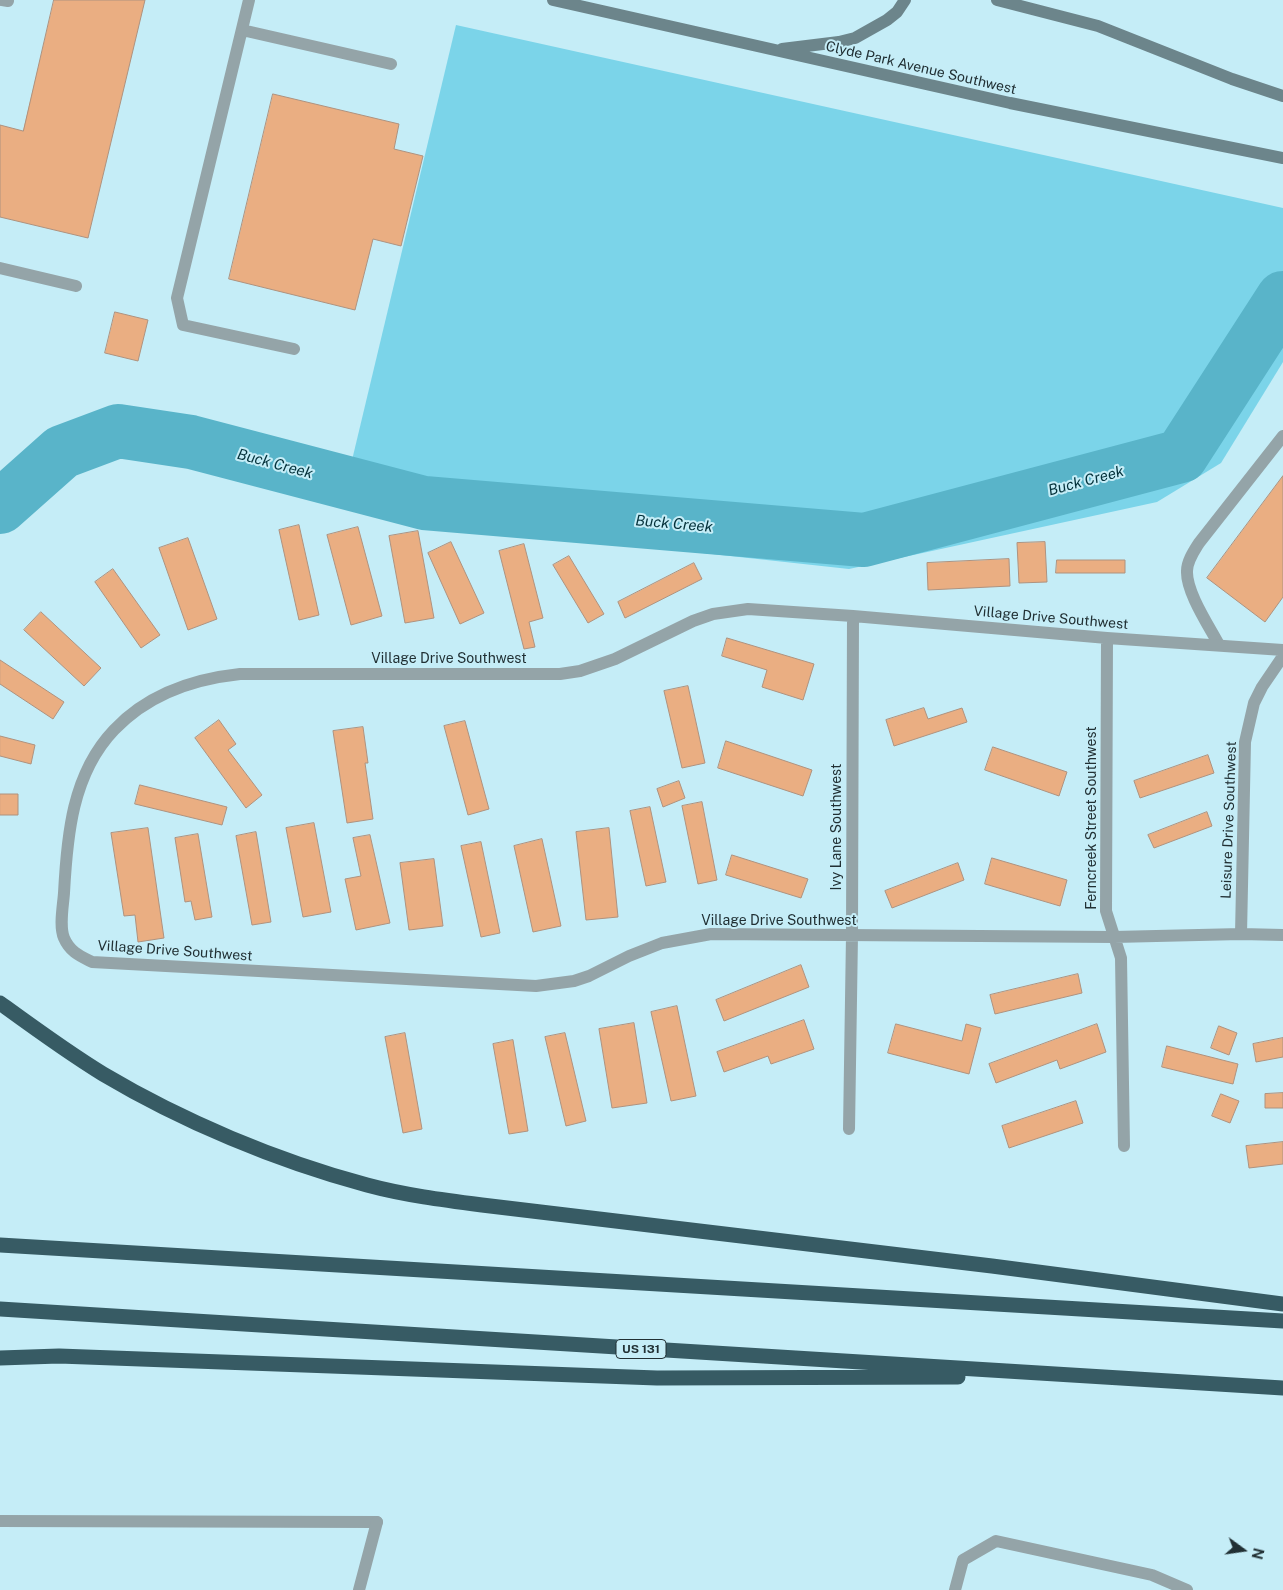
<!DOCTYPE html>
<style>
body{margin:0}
#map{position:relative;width:1283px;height:1590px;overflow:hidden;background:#c5edf7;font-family:"Public Sans",sans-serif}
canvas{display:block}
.north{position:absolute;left:1218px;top:1525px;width:50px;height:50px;-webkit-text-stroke:4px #c5edf7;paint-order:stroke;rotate:104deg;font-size:14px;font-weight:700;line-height:20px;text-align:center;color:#213034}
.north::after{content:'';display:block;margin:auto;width:18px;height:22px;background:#213034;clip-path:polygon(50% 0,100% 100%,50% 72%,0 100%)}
</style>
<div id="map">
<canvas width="1283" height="1590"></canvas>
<div class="north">N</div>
</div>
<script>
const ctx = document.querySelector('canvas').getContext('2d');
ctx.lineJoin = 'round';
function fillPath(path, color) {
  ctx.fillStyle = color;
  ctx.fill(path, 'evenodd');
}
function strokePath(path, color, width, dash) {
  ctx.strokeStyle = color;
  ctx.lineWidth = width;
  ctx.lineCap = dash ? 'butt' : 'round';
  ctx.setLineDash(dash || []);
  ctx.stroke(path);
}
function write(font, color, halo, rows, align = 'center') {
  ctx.font = font + ' "Public Sans",sans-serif';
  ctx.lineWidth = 4;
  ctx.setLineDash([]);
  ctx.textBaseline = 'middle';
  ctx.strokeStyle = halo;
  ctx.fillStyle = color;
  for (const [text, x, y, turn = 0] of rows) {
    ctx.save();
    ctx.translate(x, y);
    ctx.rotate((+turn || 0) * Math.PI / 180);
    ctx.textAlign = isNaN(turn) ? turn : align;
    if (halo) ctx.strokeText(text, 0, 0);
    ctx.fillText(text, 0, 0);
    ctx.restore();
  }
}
const green = new Path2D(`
 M456,25L1283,208V362L1221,463L1157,502L849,569L492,530L342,502Z`);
const river = new Path2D(`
 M0,507L62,452L118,431L191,442L424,503L864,540L1181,456L1283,298`);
const building = new Path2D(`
 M54,0H145L88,238L0,217V125L23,131Z
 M273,94L399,124L394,149L423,156L401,246L373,239L355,310L229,279Z
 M115,312L148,320L138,361L105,353Z
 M1283,476V597L1265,622L1207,578Z
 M299,525L319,615L299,620L279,530Z
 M358,527L382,616L351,625L327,535Z
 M418,531L434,618L405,623L389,536Z
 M188,538L217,619L188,630L159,548Z
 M451,542L484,613L460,624L428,553Z
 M1045,542L1047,582L1019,583L1017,543Z
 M524,544L543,618L529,622L535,647L524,649L499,551Z
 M569,556L604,614L588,623L553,565Z
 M1009,559L1010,586L928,590L927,563Z
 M1057,560H1125V573H1056Z
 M694,563L702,579L625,618L618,602Z
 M113,569L160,635L141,648L95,582Z
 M41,612L101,668L84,686L24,630Z
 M727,638L814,664L803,700L762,687L767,670L722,656Z
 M0,660L64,702L53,719L0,684Z
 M688,686L705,763L682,768L664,691Z
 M924,708L928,719L962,708L967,722L894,746L886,720Z
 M219,720L236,744L228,750L262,795L246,808L195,738Z
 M465,721L489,809L468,815L444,726Z
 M363,727L368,763H365L373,819L347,823L333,731Z
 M0,736L35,745L31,764L0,756Z
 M726,741L812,770L803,796L718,768Z
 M993,747L1067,772L1059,796L985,770Z
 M1208,755L1214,773L1140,798L1134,781Z
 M679,781L685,798L663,807L657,789Z
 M140,785L227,807L222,825L135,804Z
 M0,794H18V815H0Z
 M702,802L717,880L698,884L682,806Z
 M650,807L666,882L646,886L630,811Z
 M1207,812L1212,826L1154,848L1148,835Z
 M314,823L331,912L303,917L286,828Z
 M148,828L164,938L138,942L135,915L124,916L111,833Z
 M609,828L618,917L586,920L576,832Z
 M256,832L271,922L252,925L236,836Z
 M198,834L212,917L195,920L191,901L185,902L175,838Z
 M370,835L390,923L356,930L345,879L361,876L353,838Z
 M542,839L561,926L533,932L514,846Z
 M481,842L500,933L481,937L461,846Z
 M732,855L808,879L801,898L726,875Z
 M992,858L1067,880L1060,906L985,884Z
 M434,859L443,926L409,930L400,863Z
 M958,863L964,880L892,908L885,891Z
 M801,965L809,987L724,1021L716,1000Z
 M1078,974L1082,993L995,1014L990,995Z
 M677,1006L696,1096L671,1101L651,1012Z
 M804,1020L814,1049L771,1064L768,1056L724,1072L717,1052Z
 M634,1023L647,1103L612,1108L599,1029Z
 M896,1024L962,1041L966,1024L981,1028L969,1074L888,1053Z
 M1097,1024L1106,1052L1060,1069L1057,1060L996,1083L989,1064Z
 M1219,1026L1237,1033L1229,1055L1211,1048Z
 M405,1033L422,1129L403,1133L385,1037Z
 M565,1033L586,1121L566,1126L545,1037Z
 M1283,1038V1057L1256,1062L1253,1044Z
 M513,1040L528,1131L509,1134L493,1044Z
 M1167,1046L1238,1064L1233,1084L1162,1067Z
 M1283,1093V1108H1265V1094Z
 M1221,1094L1239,1101L1230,1123L1212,1116Z
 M1076,1101L1083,1123L1009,1148L1002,1126Z
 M1283,1142V1164L1249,1168L1246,1146Z`);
const lane = new Path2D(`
 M2,0L8,1V0
 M249,0L177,298L183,325L294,349
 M242,30L391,64
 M0,268L76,286
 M1219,645C1209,626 1186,592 1187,571C1187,561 1194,551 1199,543L1283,436
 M0,1521L377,1522
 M955,1590L963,1560L996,1541L1152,1575L1187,1590`);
const street = new Path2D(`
 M1107,638L1106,911L1121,958L1124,1146
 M1283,650L1107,638L853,616L748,609L713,614L693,621L615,659L580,671L560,674H240C193,679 147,695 114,730C72,774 67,836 64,893C63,907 59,926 64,938C70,952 80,956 92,962L536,986L574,981L589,976L629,956L662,943L711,934L1114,937L1241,934L1283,935
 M1241,934L1245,742L1254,703L1262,687L1283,656
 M849,1129L852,935L853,616
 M359,1590L377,1522`);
const secondary = new Path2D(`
 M553,0L1010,103L1283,158
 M997,0L1098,26L1232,79L1283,96
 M782,49L839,42L855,38L887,20L897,12L905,0`);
const highway = new Path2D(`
 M0,1003C33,1027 67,1052 103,1074C182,1121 277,1161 367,1185C404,1195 443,1200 482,1205L992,1266L1283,1304
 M0,1245L1283,1321
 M0,1309L1283,1388
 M0,1358L59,1356L657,1378L958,1377`);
const shields = [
 [641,1349,50]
];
const shieldNames = [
 ["US 131",641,1349]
];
const streetNames = [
 ["Clyde Park Avenue Southwest",921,68,13],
 ["Village Drive Southwest",1051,618,5],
 ["Village Drive Southwest",449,659],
 ["Ferncreek Street Southwest",1092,818,-90],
 ["Leisure Drive Southwest",1229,820,-88],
 ["Ivy Lane Southwest",837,827,-90],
 ["Village Drive Southwest",779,921],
 ["Village Drive Southwest",175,951,4]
];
const waterNames = [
 ["Buck Creek",275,464,15],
 ["Buck Creek",1086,481,-15],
 ["Buck Creek",674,524,5]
];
fillPath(green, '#7bd4e9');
strokePath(river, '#59b4c9', 54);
fillPath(building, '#eaae82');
strokePath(building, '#ae927f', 1);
strokePath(lane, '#94a4a8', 12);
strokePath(street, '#94a4a8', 12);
strokePath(secondary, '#6c858b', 12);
strokePath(highway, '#375b64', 15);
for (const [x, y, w] of shields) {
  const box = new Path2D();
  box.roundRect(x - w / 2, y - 9.5, w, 19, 4);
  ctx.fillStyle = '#c5edf7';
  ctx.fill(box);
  strokePath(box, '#213034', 1);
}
write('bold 12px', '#213034', null, shieldNames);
write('14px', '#213034', '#c5edf7', streetNames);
write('italic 15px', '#04313a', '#c5edf7', waterNames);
</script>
